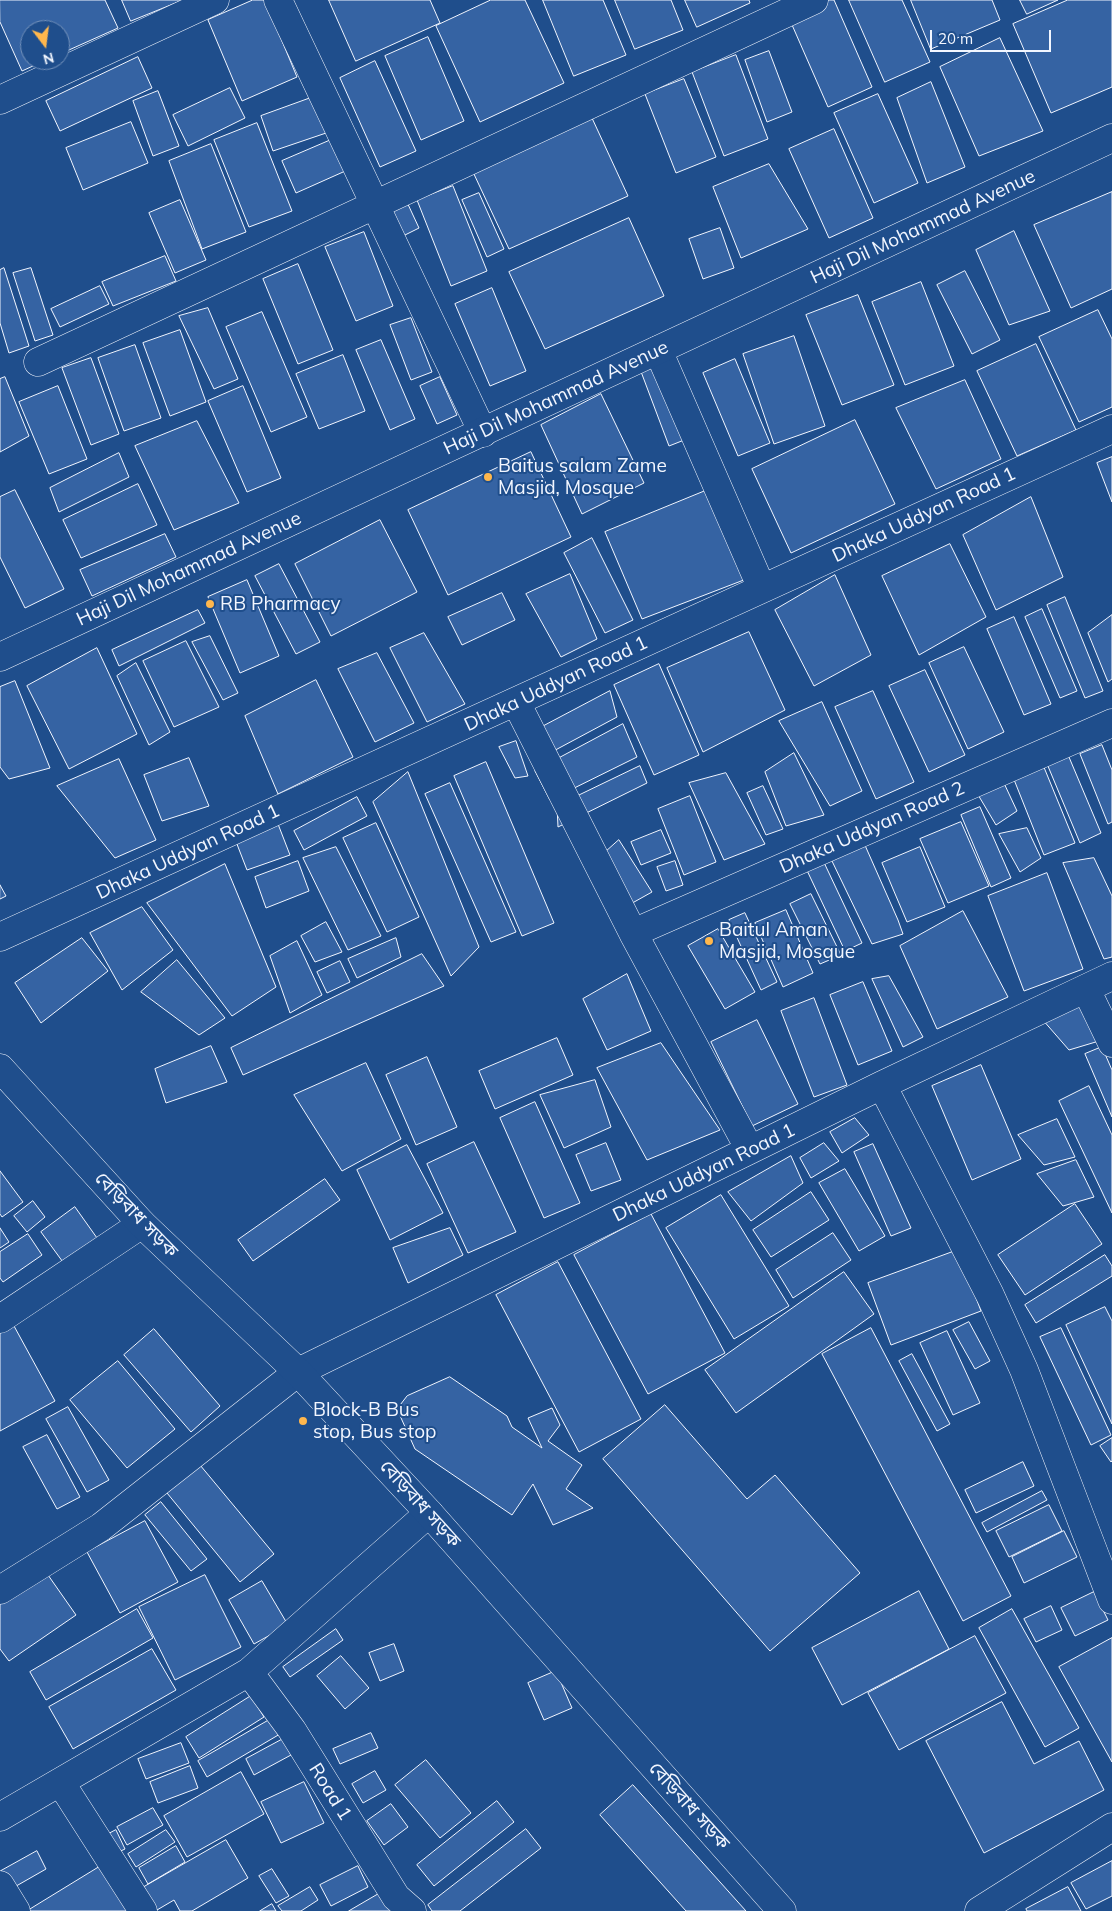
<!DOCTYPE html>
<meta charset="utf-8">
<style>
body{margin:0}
#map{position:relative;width:1112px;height:1911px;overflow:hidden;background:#1f4e8c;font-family:Mulish,sans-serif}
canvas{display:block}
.north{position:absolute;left:20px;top:20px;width:50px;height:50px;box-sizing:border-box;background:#1f4e8c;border:1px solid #7391ba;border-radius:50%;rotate:165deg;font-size:14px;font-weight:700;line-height:20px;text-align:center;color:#f2f6ff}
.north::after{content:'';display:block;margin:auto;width:18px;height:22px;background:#ffb74d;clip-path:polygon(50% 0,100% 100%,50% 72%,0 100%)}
.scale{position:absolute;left:930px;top:30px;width:121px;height:22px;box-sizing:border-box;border:2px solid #f2f6ff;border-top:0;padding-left:6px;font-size:15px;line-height:18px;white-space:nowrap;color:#f2f6ff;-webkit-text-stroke:4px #1f4e8c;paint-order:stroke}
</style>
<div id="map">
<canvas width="1112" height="1911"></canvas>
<div class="north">N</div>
<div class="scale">20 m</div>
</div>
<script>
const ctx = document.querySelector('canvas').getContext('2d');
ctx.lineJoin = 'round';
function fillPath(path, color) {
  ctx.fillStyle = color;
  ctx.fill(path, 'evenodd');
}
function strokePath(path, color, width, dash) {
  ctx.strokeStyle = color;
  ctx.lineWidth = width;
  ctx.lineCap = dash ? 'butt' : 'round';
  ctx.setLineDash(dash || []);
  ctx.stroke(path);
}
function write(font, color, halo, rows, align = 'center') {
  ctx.font = font + ' Mulish,"Noto Sans Bengali",sans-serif';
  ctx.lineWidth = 4;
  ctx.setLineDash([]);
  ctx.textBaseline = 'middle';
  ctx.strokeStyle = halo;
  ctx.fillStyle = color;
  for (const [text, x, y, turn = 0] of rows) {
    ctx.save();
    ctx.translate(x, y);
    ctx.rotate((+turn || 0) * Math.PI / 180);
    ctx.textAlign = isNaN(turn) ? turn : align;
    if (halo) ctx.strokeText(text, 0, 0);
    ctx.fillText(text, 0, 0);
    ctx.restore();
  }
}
const building = new Path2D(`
 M0,0H105L118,28L60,54V30H30V60H46L22,71L0,22Z
 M122,0H183L131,21Z
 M253,0H265L297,77L242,101L208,20Z
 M329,0H430L440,23L356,61Z
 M491,0H525L564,83L480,122L436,26Z
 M543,0H603L626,55L574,76Z
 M615,0H671L683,30L635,49Z
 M685,0H749L750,3L697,27Z
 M828,0H834L872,87L828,107L789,18Z
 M849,0H902L930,62L885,82Z
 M911,0H992L1000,20L931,49Z
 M1020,0H1058L1027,14Z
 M1068,0H1112V87L1051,113L1013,24Z
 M428,37L464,121L421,140L385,56Z
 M1000,38L1043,131L979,156L940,67Z
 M769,51L792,112L767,122L745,60Z
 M736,55L768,139L724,156L692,72Z
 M138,57L152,88L60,131L46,101Z
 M375,61L416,151L380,167L340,78Z
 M684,79L716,157L676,173L645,94Z
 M931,82L965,167L927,183L897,98Z
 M230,88L245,118L188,146L173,115Z
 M158,91L179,146L153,156L133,101Z
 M878,94L918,183L874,203L834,113Z
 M319,95L332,131L273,151L261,116Z
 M592,118L628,196L509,249L473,172Z
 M131,122L148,163L83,190L66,148Z
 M257,123L292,211L249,227L214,140Z
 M834,129L873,218L829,238L789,149Z
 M338,137L352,168L296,193L282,161Z
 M211,144L246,232L202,249L169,161Z
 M769,164L808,229L741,258L713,187Z
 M453,186L487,271L451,286L417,200Z
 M1112,192V289L1071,308L1034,225Z
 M479,193L504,249L487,257L462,200Z
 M180,200L206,260L175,273L149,213Z
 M406,200L419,228L397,239L384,211Z
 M629,218L664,296L545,349L509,272Z
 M720,228L734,268L703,279L689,239Z
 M1014,231L1050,311L1009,325L976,250Z
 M364,232L393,306L356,321L325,247Z
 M165,256L176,281L113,306L102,282Z
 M298,264L333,350L298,364L263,279Z
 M4,268L29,346L9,353L0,323V270Z
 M31,268L53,335L35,341L13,273Z
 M965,271L1000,340L972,354L937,285Z
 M921,282L954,366L905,385L872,302Z
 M100,286L109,304L60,327L51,309Z
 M492,288L526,371L490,386L455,304Z
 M858,295L894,385L842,405L806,315Z
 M208,308L238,379L214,389L179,316Z
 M1098,310L1112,339V407L1079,422L1039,337Z
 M262,312L307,417L271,432L226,327Z
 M411,318L432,372L411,380L390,325Z
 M180,330L206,402L170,416L143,343Z
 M794,336L825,426L774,444L743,354Z
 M381,340L415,419L390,430L356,350Z
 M1036,344L1076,430L1017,456L977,371Z
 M135,345L161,418L124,431L98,358Z
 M343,355L365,411L319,429L296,374Z
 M672,357L702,433L669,446L640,369Z
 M91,358L119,434L91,445L62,368Z
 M735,359L770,443L738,456L703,373Z
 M5,377L29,436L0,452V379Z
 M440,377L457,415L437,424L420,386Z
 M965,380L1001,459L936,489L896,408Z
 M58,386L87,459L49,474L19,402Z
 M243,386L281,478L247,492L208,401Z
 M601,394L644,483L582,514L541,425Z
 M855,420L895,504L791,553L752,469Z
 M197,421L239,503L174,530L135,446Z
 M531,452L571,537L448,595L408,510Z
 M119,453L129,477L59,512L50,488Z
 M1112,457V502L1097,463Z
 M138,484L157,525L81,558L63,520Z
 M715,487L749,578L642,619L605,532Z
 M15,490L64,589L25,608L0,557V497Z
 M1031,497L1063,577L996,610L963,535Z
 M380,520L417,592L331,636L295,564Z
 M165,534L176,557L92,596L80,570Z
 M592,538L633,620L605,633L564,553Z
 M950,544L986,617L919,655L882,576Z
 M279,564L320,642L296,654L255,576Z
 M570,574L597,639L561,657L526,594Z
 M835,575L871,655L814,686L775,610Z
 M247,580L279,656L240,673L208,597Z
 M502,593L515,620L462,645L448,617Z
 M1065,597L1103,691L1085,698L1047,605Z
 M1042,609L1077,691L1060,698L1025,617Z
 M198,610L205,623L119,666L112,650Z
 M1112,615V679L1108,682L1088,633Z
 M1014,617L1051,704L1024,715L987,629Z
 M749,632L785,710L703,752L667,668Z
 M424,633L465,704L427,722L390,648Z
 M210,636L238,693L223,700L192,642Z
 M186,641L219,707L174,727L143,661Z
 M964,647L1004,732L968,749L929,663Z
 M97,648L137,734L69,769L27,686Z
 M377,653L414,723L375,742L338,669Z
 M136,663L170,732L149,745L117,676Z
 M659,664L699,755L654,775L614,685Z
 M925,670L965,755L929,772L889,686Z
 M316,680L353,757L278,794L245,716Z
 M15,681L50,768L9,779L0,767V687Z
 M610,691L617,717L533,762L523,737Z
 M873,691L914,782L876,799L835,707Z
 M822,702L862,791L830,806L779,721Z
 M623,724L637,757L550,800L535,771Z
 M516,741L528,776L515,778L499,747Z
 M1102,745L1112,770V822L1108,824L1080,754Z
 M1066,750L1101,833L1080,843L1045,759Z
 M794,753L824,815L786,826L765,772Z
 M189,758L209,806L162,821L144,775Z
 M119,759L156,840L115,858L57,786Z
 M1041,760L1075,843L1044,855L1011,772Z
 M486,762L554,923L522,936L454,776Z
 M640,766L647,783L558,827L557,806Z
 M408,772L479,947L451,976L373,802Z
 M726,773L765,844L724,860L689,783Z
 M1003,781L1017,811L996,825L974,788Z
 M450,783L516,932L491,942L425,794Z
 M763,786L783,829L766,835L747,793Z
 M690,796L716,862L684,875L658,809Z
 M357,797L367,816L304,850L294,831Z
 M980,807L1011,878L991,887L961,815Z
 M961,822L989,886L948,903L920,839Z
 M376,823L419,917L387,932L343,838Z
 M278,824L290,855L247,870L235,839Z
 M1027,828L1041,858L1020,872L999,834Z
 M661,830L671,853L641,865L631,842Z
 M619,840L652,892L618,911L590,866Z
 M864,843L898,920L903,934L872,944L831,859Z
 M336,847L381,936L348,950L303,858Z
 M920,847L945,907L907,922L882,863Z
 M820,854L862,943L845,951L803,862Z
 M1094,858L1112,896V957L1104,959L1063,863Z
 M298,861L309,891L266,908L255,877Z
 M675,861L683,885L666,891L657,867Z
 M225,864L276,987L232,1016L147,903Z
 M1047,873L1083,969L1024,991L988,896Z
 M0,885L6,896L0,899Z
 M811,894L841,955L820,964L790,904Z
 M142,907L173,950L122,990L90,933Z
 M786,910L813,973L783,987L755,923Z
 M963,911L1008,997L937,1029L900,946Z
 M745,913L777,982L761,990L729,920Z
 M326,922L342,952L315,962L301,936Z
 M718,929L755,992L725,1009L688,946Z
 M82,938L108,971L41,1023L15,983Z
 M396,938L401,957L357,978L348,959Z
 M297,941L322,995L290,1013L270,956Z
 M422,954L444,986L243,1075L231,1048Z
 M177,960L225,1018L199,1035L141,992Z
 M340,961L350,982L327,993L317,972Z
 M627,974L651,1031L607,1050L583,999Z
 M889,976L923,1037L903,1047L872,979Z
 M863,982L892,1051L858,1065L830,995Z
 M814,998L847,1085L814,1097L781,1011Z
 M1081,1004L1099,1041L1069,1050L1042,1019Z
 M757,1020L798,1104L752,1126L711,1042Z
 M557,1038L573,1075L495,1109L479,1071Z
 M661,1043L720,1130L647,1160L597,1068Z
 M211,1046L227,1082L166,1103L155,1069Z
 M1102,1047L1112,1070V1117L1085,1054Z
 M427,1057L457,1127L416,1145L386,1075Z
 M366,1063L401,1139L342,1171L294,1095Z
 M981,1065L1021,1159L972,1180L932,1086Z
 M595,1080L611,1127L564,1148L540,1095Z
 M1089,1086L1112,1135V1213L1059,1101Z
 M535,1102L580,1203L544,1218L500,1118Z
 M855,1118L869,1135L842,1153L830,1132Z
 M1057,1119L1075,1157L1044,1165L1018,1135Z
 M474,1142L516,1232L468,1253L427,1164Z
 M606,1143L621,1180L591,1191L576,1155Z
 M824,1143L839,1161L811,1178L800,1158Z
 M873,1144L911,1228L891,1236L854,1152Z
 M407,1145L443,1213L390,1240L357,1170Z
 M791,1156L803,1183L751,1221L728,1192Z
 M1076,1160L1094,1197L1063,1206L1037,1174Z
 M845,1169L885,1236L859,1251L819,1183Z
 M0,1171L23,1202L2,1217L0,1214Z
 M325,1179L340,1200L253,1261L238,1240Z
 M811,1192L829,1220L771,1257L753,1230Z
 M721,1195L789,1306L734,1339L666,1228Z
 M33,1201L45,1217L27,1232L14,1216Z
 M1075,1204L1102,1244L1025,1295L998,1255Z
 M75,1207L102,1245L68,1269L41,1232Z
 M651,1214L725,1353L648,1394L574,1255Z
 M0,1228L9,1242L0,1248Z
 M450,1228L463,1255L408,1283L393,1248Z
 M833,1233L851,1260L793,1298L776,1270Z
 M28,1234L42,1255L3,1282L0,1278V1252Z
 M958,1250L981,1311L891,1345L868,1283Z
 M1105,1255L1112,1266V1276L1036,1323L1025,1305Z
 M558,1262L641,1419L579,1452L496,1295Z
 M844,1272L874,1314L736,1413L705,1370Z
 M1105,1307L1112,1321V1424L1066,1325Z
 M969,1322L990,1361L975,1369L953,1330Z
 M14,1326L55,1401L0,1431V1333Z
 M871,1328L1011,1596L963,1621L822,1354Z
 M1061,1328L1111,1435L1091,1445L1040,1337Z
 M154,1329L220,1406L191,1432L124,1355Z
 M947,1331L980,1403L953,1415L920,1343Z
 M912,1354L950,1424L937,1431L899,1361Z
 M118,1361L175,1429L127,1468L70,1400Z
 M450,1377L507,1416L512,1427L542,1448L528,1418L552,1408L560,1425L548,1441L582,1465L566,1489L593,1508L553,1525L533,1484L512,1515L415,1449L397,1409L407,1396Z
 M665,1405L747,1499L775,1475L860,1573L770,1651L603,1459Z
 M68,1407L109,1480L87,1492L46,1419Z
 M47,1435L80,1497L57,1509L23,1447Z
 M1112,1438V1461L1111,1462L1100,1446Z
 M1023,1462L1034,1486L976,1513L965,1490Z
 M200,1465L274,1554L240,1582L167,1493Z
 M1042,1491L1047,1500L987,1532L982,1523Z
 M161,1502L207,1559L191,1571L145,1515Z
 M1049,1505L1062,1531L1009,1557L996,1531Z
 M145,1521L178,1582L120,1613L87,1552Z
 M1064,1531L1077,1557L1024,1583L1012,1557Z
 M34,1555L76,1615L9,1661L0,1649V1579Z
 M205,1575L241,1647L175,1680L139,1607Z
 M262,1581L288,1625L254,1644L229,1600Z
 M919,1591L949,1649L842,1705L812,1648Z
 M1094,1592L1108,1620L1075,1636L1061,1608Z
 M1051,1606L1062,1630L1036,1642L1024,1619Z
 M137,1609L153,1638L46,1700L30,1672Z
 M1012,1609L1079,1728L1045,1747L979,1628Z
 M336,1629L343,1640L290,1677L283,1667Z
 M975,1636L1006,1693L899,1750L868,1693Z
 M1112,1638V1762L1059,1667Z
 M394,1644L404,1671L380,1681L369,1653Z
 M152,1649L176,1690L73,1749L49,1707Z
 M341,1656L369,1688L345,1709L317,1676Z
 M556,1671L572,1708L544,1720L528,1683Z
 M251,1696L264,1717L199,1758L186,1737Z
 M1002,1702L1034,1764L1079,1741L1104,1790L984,1853L926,1741Z
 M271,1719L280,1734L207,1777L198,1761Z
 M371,1733L378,1748L340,1764L333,1749Z
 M283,1739L291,1755L254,1775L246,1759Z
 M181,1743L189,1763L146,1779L138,1759Z
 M426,1760L471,1813L440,1838L395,1785Z
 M190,1766L198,1788L158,1803L150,1782Z
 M375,1771L386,1790L363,1803L352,1784Z
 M241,1772L264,1814L187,1857L164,1816Z
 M304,1782L324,1823L281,1843L261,1802Z
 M633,1785L746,1911H686L600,1815Z
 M497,1801L514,1822L434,1886L417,1865Z
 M391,1804L408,1827L384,1845L367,1821Z
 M153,1808L163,1825L127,1845L117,1827Z
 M526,1829L541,1848L460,1911H432L428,1905Z
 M116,1830L125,1849L110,1856L101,1838Z
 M166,1830L175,1842L136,1867L128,1854Z
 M226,1840L248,1878L192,1911H180L174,1900L157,1910L144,1887Z
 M176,1846L185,1862L148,1884L139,1868Z
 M37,1851L46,1869L11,1889L1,1871Z
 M109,1861L140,1911H30L29,1910Z
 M1112,1861V1896L1086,1909L1071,1883Z
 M358,1866L368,1887L331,1906L320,1885Z
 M272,1869L289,1896L276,1903L259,1876Z
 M310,1887L318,1900L301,1911H282L278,1906Z
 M1068,1887L1081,1911H1027L1026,1909Z
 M382,1892L393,1911H349Z
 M272,1904L276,1911H260Z`);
const minor = new Path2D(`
 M278,0L483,433
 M0,100L215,0
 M658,350L762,589
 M38,362L814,0
 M516,702L633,933L750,1150
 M633,933L1112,723
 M0,937L1112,429
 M1086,989L1112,1043
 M882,1085L990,1295L1024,1370L1112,1600
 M0,1319L142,1224
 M0,1590L101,1527L298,1372L882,1085L1112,976
 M249,1672L292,1730L396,1897L412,1911
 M61,1783L143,1911
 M0,1817L249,1672L429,1513
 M0,1885L16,1911
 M979,1911L1112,1827`);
const tertiary = new Path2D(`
 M0,657L1112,138`);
const trunk = new Path2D(`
 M0,1068L142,1224L298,1372L429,1513L782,1911`);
const markers = [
 [488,477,5,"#ffb74d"],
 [210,604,5,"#ffb74d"],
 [709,941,5,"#ffb74d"],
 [303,1421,5,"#ffb74d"]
];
const streetNames = [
 ["Haji Dil Mohammad Avenue",923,227,-25],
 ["Haji Dil Mohammad Avenue",556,398,-25],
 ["Dhaka Uddyan Road 1",924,515,-25],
 ["Haji Dil Mohammad Avenue",189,569,-25],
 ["Dhaka Uddyan Road 1",556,684,-25],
 ["Dhaka Uddyan Road 2",872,828,-24],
 ["Dhaka Uddyan Road 1",188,852,-25],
 ["Dhaka Uddyan Road 1",704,1173,-26],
 ["বেড়িবাধ সড়ক",136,1215,46],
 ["বেড়িবাধ সড়ক",420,1504,48],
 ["Road 1",330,1792,58],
 ["বেড়িবাধ সড়ক",689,1806,48]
];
const poiNames = [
 ["Baitus salam Zame",498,466],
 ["Masjid, Mosque",498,488],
 ["RB Pharmacy",220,604],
 ["Baitul Aman",719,930],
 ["Masjid, Mosque",719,952],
 ["Block-B Bus",313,1410],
 ["stop, Bus stop",313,1432]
];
fillPath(building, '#3563a3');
strokePath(building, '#f2f6ff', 1);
strokePath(minor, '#f2f6ff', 29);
strokePath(tertiary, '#f2f6ff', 29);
strokePath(trunk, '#f2f6ff', 29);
strokePath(minor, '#1f4e8c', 28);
strokePath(tertiary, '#1f4e8c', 28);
strokePath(trunk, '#1f4e8c', 28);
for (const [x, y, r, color] of markers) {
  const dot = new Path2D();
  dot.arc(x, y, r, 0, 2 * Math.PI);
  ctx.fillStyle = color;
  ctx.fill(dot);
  strokePath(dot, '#1f4e8c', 2);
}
write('19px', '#f2f6ff', '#1f4e8c', streetNames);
write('19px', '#f2f6ff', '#1f4e8c', poiNames, 'left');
</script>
